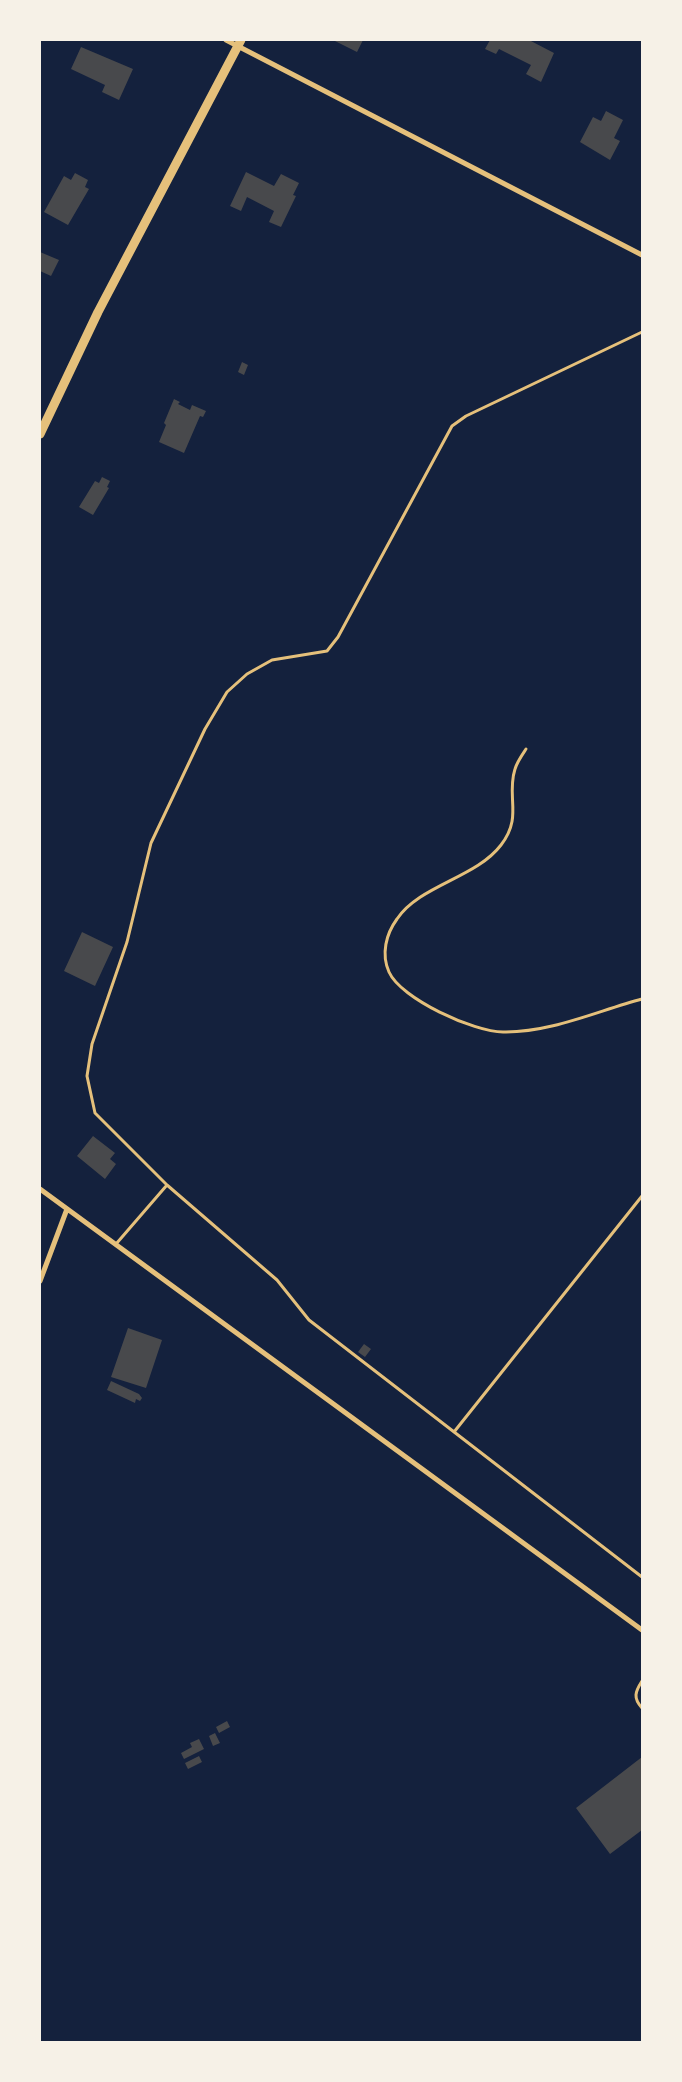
<!DOCTYPE html>
<style>
body{margin:0}
#map{position:relative;width:682px;height:2082px;overflow:hidden;background:#14213d;font-family:Montserrat,sans-serif}
canvas{display:block}
.frame{position:absolute;inset:0;border:41px solid #f6f1e7;pointer-events:none}
</style>
<div id="map">
<canvas width="682" height="2082"></canvas>
<div class="frame"></div>
</div>
<script>
const ctx = document.querySelector('canvas').getContext('2d');
ctx.lineJoin = 'round';
function fillPath(path, color) {
  ctx.fillStyle = color;
  ctx.fill(path, 'evenodd');
}
function strokePath(path, color, width, dash) {
  ctx.strokeStyle = color;
  ctx.lineWidth = width;
  ctx.lineCap = dash ? 'butt' : 'round';
  ctx.setLineDash(dash || []);
  ctx.stroke(path);
}
const building = new Path2D(`
 M333,40H363L357,52Z
 M490,40H529L554,53L541,82L526,74L531,65L499,49L496,54L485,49Z
 M81,47L133,69L119,100L102,92L105,85L71,69Z
 M606,111L623,120L614,138L620,141L610,160L580,142L593,117L601,121Z
 M246,172L274,186L281,174L299,183L293,195L296,196L281,227L269,222L274,211L247,197L241,211L230,206Z
 M75,173L88,180L85,187L89,189L68,225L44,212L64,176L71,180Z
 M40,252L59,260L51,276L40,271Z
 M242,362L248,365L244,375L238,372Z
 M174,399L180,402L178,404L190,410L192,405L206,411L203,417L200,416L184,453L159,442L166,425L164,423Z
 M102,477L110,481L107,487L109,488L93,515L79,507L95,481L99,483Z
 M82,932L113,947L95,986L64,971Z
 M93,1136L115,1153L110,1159L116,1164L105,1179L77,1156Z
 M128,1328L162,1340L146,1388L111,1377Z
 M364,1344L371,1349L365,1357L358,1352Z
 M111,1381L139,1394L142,1398L140,1401L136,1399L135,1403L107,1390Z
 M227,1721L230,1727L219,1733L216,1727Z
 M215,1733L220,1743L213,1746L209,1736Z
 M199,1739L204,1749L184,1759L181,1753L192,1747L190,1743Z
 M199,1756L202,1762L188,1769L185,1763Z
 M642,1757V1830L610,1854L576,1808Z`);
const service = new Path2D(`
 M642,332L466,416L452,426L338,637L327,651L272,660L247,674L227,692L205,729L151,843L127,942L92,1044L87,1076L95,1113L167,1185L277,1280L309,1320L642,1577
 M526,749C522,755 517,762 515,769C506,797 523,817 501,845C476,878 420,885 397,919C386,934 381,954 389,972C401,999 474,1032 503,1032C550,1033 597,1011 642,999
 M116,1244L167,1185
 M454,1432L642,1196
 M642,1681C635,1692 633,1698 642,1708`);
const minor = new Path2D(`
 M226,40L642,255
 M40,1189L642,1630
 M40,1281L67,1209`);
const secondary = new Path2D(`
 M40,434L98,312L241,40`);
fillPath(building, '#48494c');
strokePath(service, '#e5c07b', 3);
strokePath(minor, '#e5c07b', 5);
strokePath(secondary, '#e5c07b', 9);
</script>
